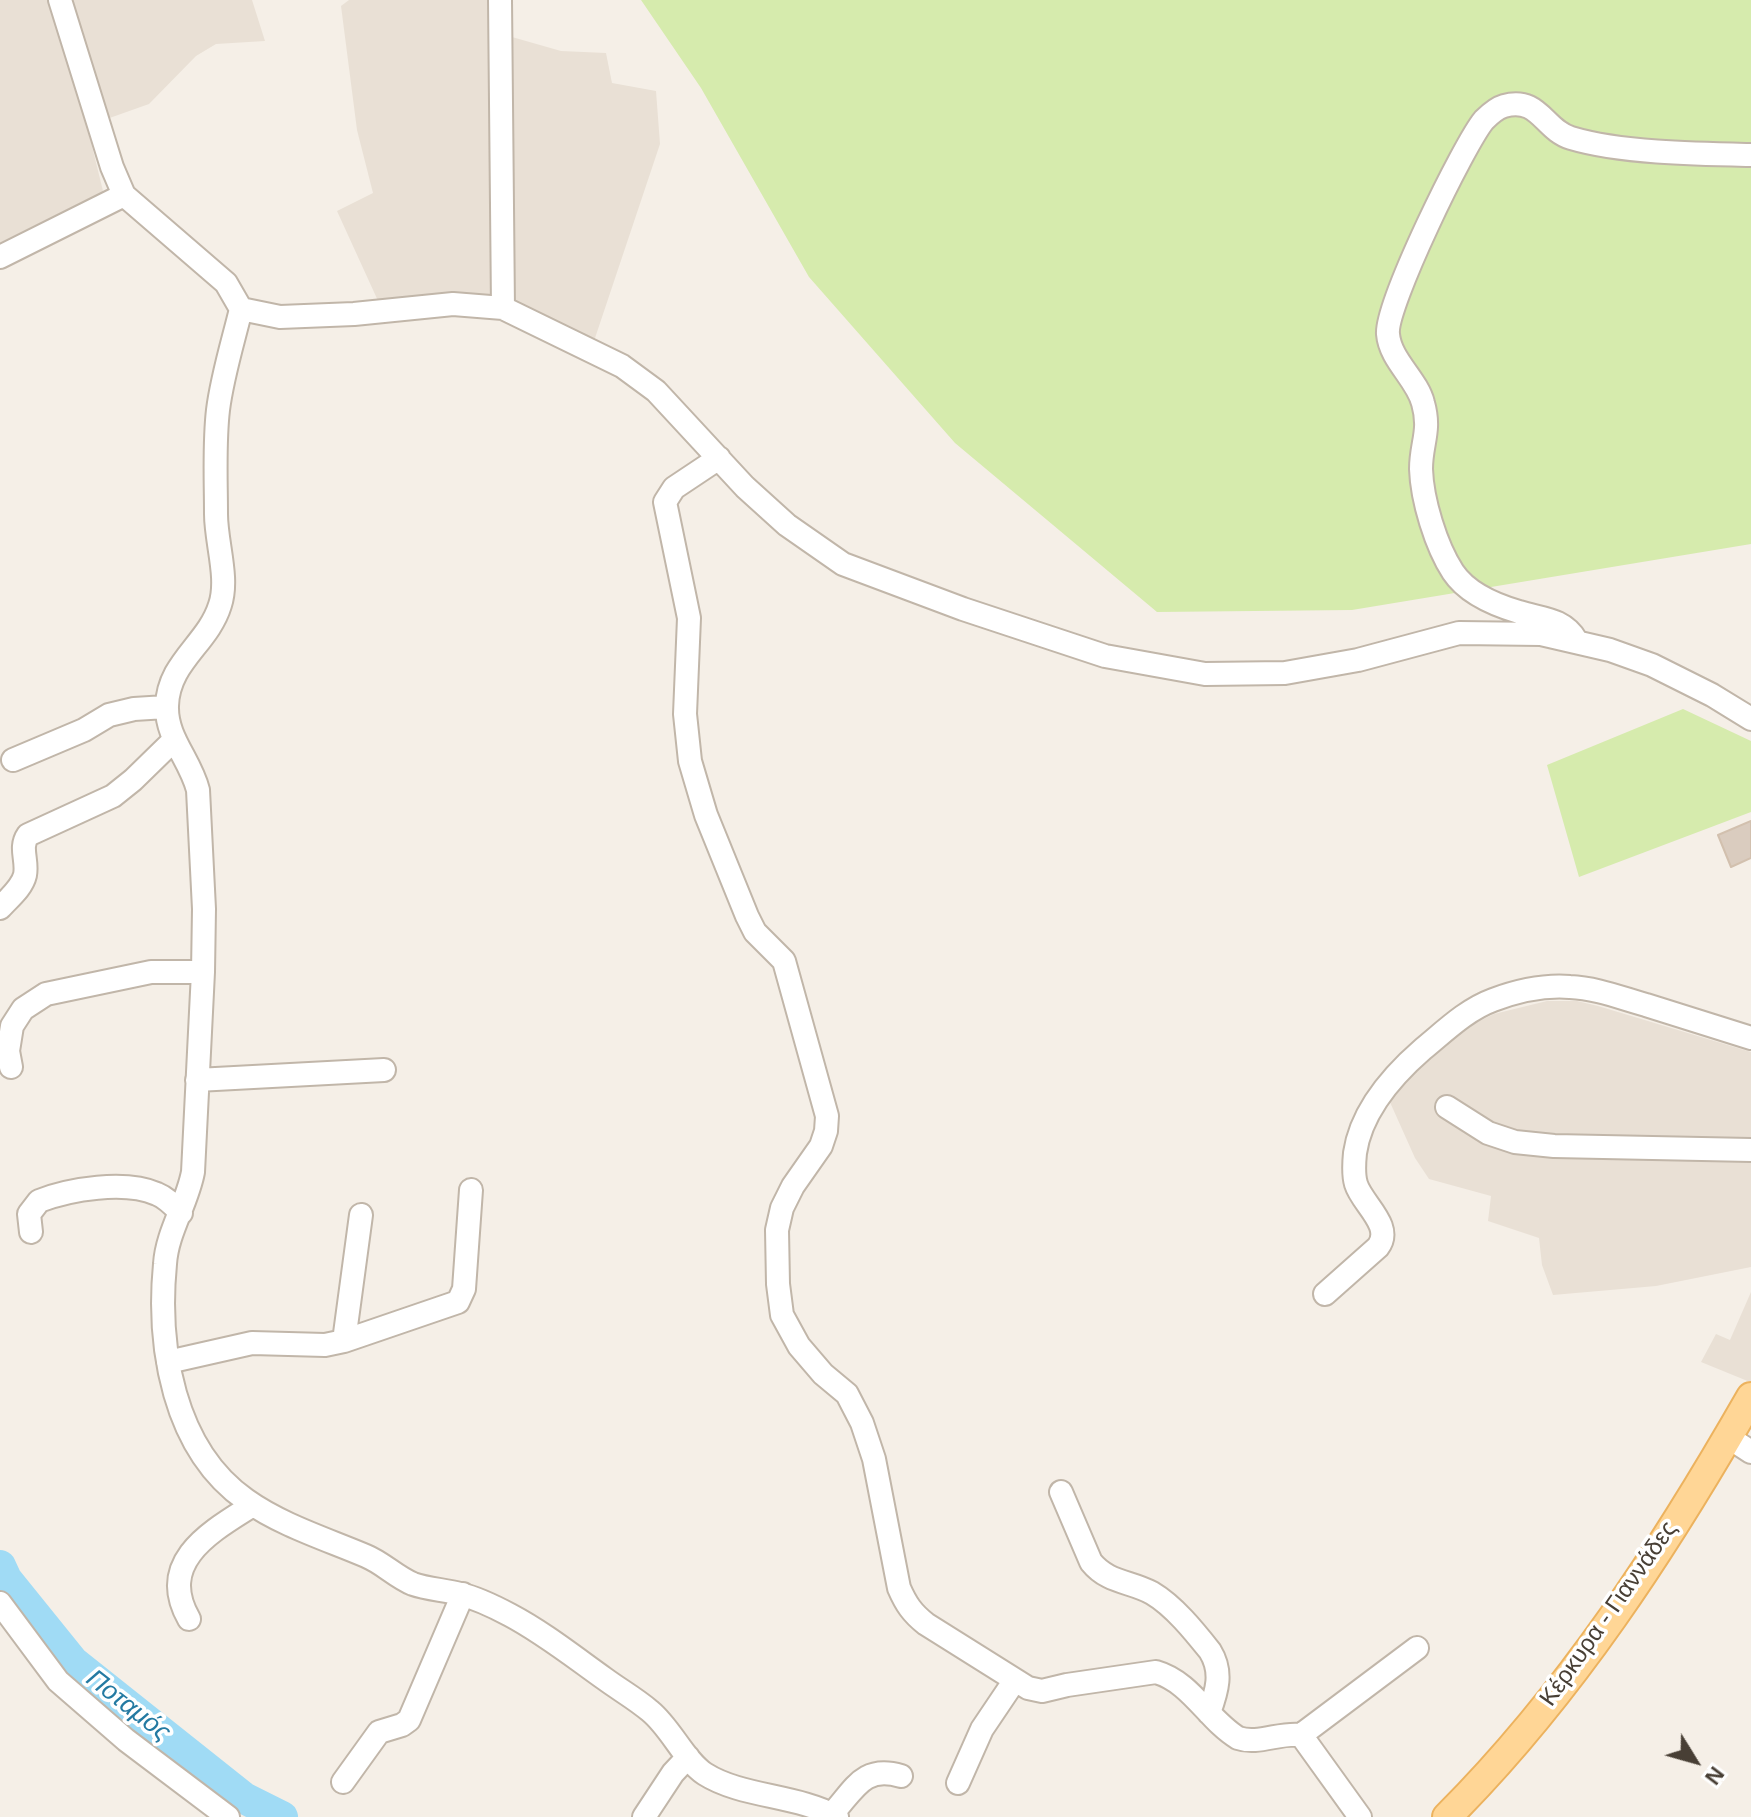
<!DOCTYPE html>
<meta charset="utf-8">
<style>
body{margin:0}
#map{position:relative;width:1751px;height:1817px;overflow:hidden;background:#f5efe7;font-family:Helvetica,sans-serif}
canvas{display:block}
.north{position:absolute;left:1655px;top:1721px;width:80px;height:80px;-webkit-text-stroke:6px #fff;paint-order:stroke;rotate:127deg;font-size:22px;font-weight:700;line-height:32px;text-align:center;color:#483f35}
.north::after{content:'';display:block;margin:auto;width:28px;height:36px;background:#483f35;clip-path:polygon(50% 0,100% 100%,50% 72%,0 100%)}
</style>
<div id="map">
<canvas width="1751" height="1817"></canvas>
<div class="north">N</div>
</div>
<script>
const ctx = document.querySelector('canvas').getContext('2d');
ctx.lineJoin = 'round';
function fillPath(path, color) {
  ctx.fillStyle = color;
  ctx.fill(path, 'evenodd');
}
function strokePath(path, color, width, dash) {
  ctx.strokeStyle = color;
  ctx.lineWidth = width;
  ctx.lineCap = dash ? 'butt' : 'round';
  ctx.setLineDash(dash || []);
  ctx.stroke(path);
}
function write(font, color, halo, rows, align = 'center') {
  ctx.font = font + ' Helvetica,sans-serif';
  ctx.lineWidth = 7;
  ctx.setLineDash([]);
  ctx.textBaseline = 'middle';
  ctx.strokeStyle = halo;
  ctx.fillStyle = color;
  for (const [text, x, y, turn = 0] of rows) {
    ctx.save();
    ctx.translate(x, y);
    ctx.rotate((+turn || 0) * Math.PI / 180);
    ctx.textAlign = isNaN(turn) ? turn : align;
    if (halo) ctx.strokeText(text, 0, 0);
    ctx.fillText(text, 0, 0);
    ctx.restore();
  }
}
const residential = new Path2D(`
 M0,0H252L265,41L216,44L196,56L149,104L87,126L105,199L0,249Z
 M349,0H489L491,31L561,51L606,53L612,83L656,91L660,144L594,341L560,324L379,303L337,211L373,193L357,130L341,6Z
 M1547,1001H1577L1598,1006L1751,1052V1267L1656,1286L1553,1295L1542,1265L1539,1238L1488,1221L1491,1196L1429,1179L1415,1158L1389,1100L1416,1067L1463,1029L1494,1014Z
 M1751,1292V1381L1750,1382L1701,1362L1716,1334L1730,1340Z`);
const green = new Path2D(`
 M641,0H1751V544L1352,610L1157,612L955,443L809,277L701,88Z
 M1683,709L1751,741V812L1579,877L1547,765Z`);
const river = new Path2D(`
 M0,1566L6,1579L73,1662L244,1798L282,1817`);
const building = new Path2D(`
 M1751,821V858L1731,867L1718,835Z`);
const minor = new Path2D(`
 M60,0L112,167L124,195L226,283L241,309C233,342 222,377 218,410C214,444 216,480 216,514C216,543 229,578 220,605C208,644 168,662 167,706C166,738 190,759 198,790L204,909L203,972L193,1172C187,1204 167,1232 165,1264C157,1346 173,1449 246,1500C281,1525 326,1539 366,1556C383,1563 396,1577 413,1584C427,1589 445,1590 460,1594C476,1598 495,1607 510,1615C544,1633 574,1657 605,1679C620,1690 636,1699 650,1711C671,1728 684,1760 705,1774C741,1797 798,1795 837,1817
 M500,0L503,308
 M0,257L124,195
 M241,309L280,317L354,314L453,304L503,308L622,366L656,391L745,487L787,525L843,564L963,609L1105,656L1205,674L1285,673L1358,660L1459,633L1541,634L1610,650L1652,665L1712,695L1751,719
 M719,458L674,488L665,502L689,618L685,714L690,761L706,815L747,916L755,932L784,961L827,1116L826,1131L821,1146L793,1186L782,1208L777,1230L778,1284L782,1315L799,1346L823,1374L847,1394L862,1423L874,1459L899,1588C906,1604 912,1613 926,1624L1028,1688L1042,1691L1067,1685L1156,1672C1191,1682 1208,1720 1238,1738C1258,1745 1280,1732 1301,1735L1360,1817
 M1576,640C1563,618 1541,619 1519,612C1495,605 1467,593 1453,572C1436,546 1422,500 1421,469C1421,443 1431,431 1423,403C1417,379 1390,360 1388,334C1385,306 1464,144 1484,120C1489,115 1497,108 1504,106C1539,96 1544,130 1571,138C1621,153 1698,154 1751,155
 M13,760L84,730L109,715L134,709L166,707
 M0,908C9,898 22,888 25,875C28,860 19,848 28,835L113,796L133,780L174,740
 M11,1067L8,1051L12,1026L23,1009L46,994L151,972H203
 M197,1080L384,1070
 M1447,1107L1488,1133L1515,1142L1554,1146L1751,1150
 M31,1232L29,1214L39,1201C70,1189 125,1180 157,1194C167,1198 174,1206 181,1213
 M1325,1294L1378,1247C1394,1226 1362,1204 1356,1184C1353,1174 1354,1163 1355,1153C1361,1112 1393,1075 1423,1049C1445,1031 1466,1010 1493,1000C1517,991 1545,985 1570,987C1596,988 1621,998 1646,1005C1681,1016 1716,1027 1751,1038
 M344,1341L361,1215
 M168,1362L252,1343L325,1345L344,1341L458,1302L464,1289L471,1190
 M1728,1437L1751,1452
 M1061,1492L1091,1562C1108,1583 1130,1581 1152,1593C1174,1606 1194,1631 1210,1651C1223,1672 1217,1691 1209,1713
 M0,1603L58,1681L126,1740L228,1817
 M189,1619C156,1561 212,1531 253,1505
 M1301,1735L1417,1648
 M343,1782L379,1732L402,1725L409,1720L463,1594
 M958,1783L982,1729L1015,1680
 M832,1814C855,1789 863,1765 901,1776
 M644,1817L673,1773L688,1757`);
const major = new Path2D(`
 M1447,1817C1570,1694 1665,1547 1751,1397`);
const streetNames = [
 ["Κέρκυρα - Γιαννάδες",1609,1614,-55]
];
const waterNames = [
 ["Ποταμός",128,1706,38]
];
fillPath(residential, '#e9e0d5');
fillPath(green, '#d6ebad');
strokePath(river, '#a0dbf5', 32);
fillPath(building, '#daccbf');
strokePath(building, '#d2c0ae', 2);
strokePath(minor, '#c1b6a9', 26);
strokePath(major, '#ecb25e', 32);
strokePath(minor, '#fff', 22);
strokePath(major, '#ffd696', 28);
write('24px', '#483f35', '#fff', streetNames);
write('italic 26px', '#247aa2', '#fff', waterNames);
</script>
